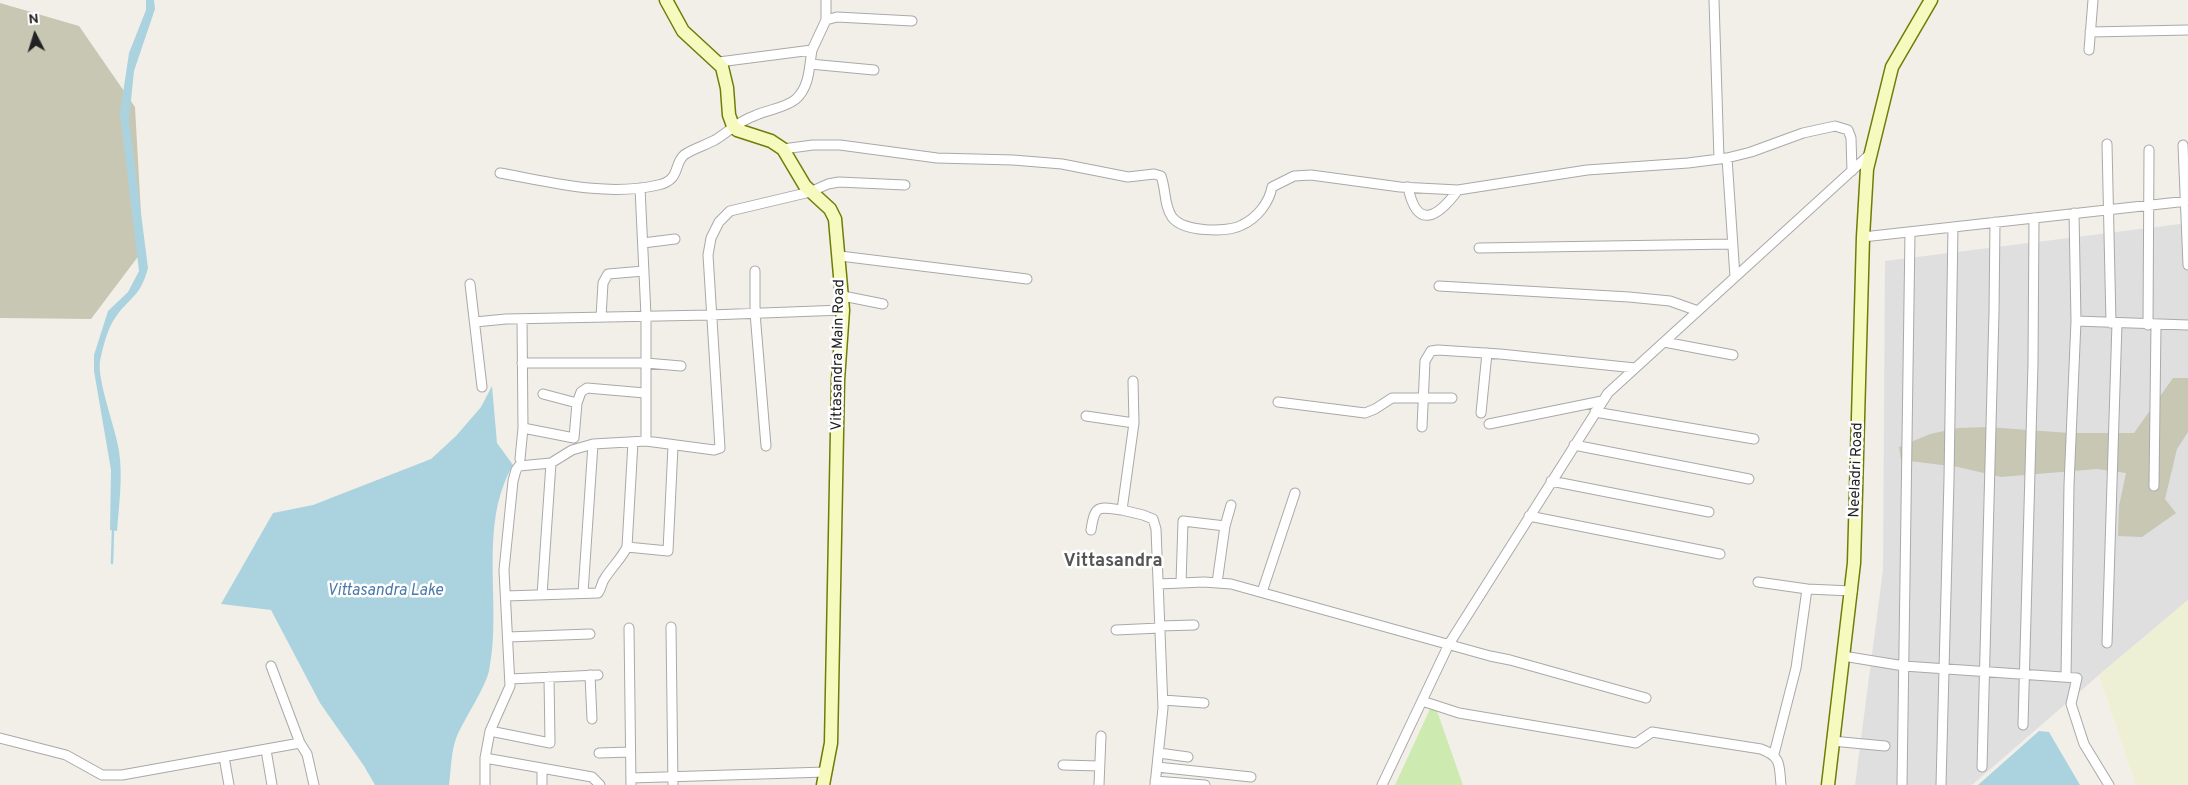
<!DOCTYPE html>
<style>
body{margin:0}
#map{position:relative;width:2188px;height:785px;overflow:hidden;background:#f2efe9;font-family:Overpass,sans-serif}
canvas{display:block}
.north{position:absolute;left:10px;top:10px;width:50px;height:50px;-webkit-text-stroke:4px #fff;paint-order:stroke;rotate:355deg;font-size:14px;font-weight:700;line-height:20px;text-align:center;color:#222}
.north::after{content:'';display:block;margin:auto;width:18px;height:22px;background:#222;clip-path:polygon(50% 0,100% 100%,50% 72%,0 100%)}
</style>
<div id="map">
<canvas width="2188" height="785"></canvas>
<div class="north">N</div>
</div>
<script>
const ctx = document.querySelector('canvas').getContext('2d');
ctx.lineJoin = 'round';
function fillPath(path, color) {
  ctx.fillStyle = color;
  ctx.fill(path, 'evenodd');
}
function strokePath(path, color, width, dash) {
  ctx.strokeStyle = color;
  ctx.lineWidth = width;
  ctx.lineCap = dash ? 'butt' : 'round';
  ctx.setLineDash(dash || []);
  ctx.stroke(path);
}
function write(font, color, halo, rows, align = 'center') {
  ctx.font = font + ' Overpass,sans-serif';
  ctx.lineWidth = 5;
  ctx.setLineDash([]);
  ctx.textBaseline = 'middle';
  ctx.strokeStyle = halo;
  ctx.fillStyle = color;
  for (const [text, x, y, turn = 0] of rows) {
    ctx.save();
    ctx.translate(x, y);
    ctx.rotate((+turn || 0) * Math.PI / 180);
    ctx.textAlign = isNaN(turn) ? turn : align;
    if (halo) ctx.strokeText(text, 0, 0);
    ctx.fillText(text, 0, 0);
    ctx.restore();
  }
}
const residential = new Path2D(`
 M2188,223V600L2099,675L1972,785H1855L1883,570L1885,261Z`);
const construction = new Path2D(`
 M0,3L79,26L135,107L143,250L91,319L0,318Z
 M2173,378H2188V432L2177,449L2165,499L2176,513L2142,537L2118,536L2119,506L2126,473L2097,469L2001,477L1958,467L1901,460L1899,447L1930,434L1958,428L1988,427L2069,433H2134Z`);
const farmland = new Path2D(`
 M2188,600V785H2136L2099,675Z`);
const grass = new Path2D(`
 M1430,709L1437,711L1463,785H1395Z`);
const water = new Path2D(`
 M146,0H154L155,9L134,71L129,120L148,268C140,298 130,296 115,318C107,330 103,347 100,361C97,381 116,429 119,451C123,477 119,505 117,531L110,530L111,470L94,371V355L108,311L128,292L139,271L120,113L129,53L146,10Z
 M492,386L497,443L513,465C477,527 503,604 489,671C485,688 465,718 457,736C451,750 451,770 449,785H375L364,766L320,703L271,610L221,604L273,513L313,505L431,459L456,436L481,407Z
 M2039,731L2049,732L2080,785H1978Z`);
const stream = new Path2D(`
 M112,563L113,529`);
const street = new Path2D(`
 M1714,0L1719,159
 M826,20V0
 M2090,32L2188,30
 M2089,50L2093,0
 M719,62L812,50L826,20L837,17L912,21
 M810,64L874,70
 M2107,144L2111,323
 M2183,145L2188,265
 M783,149L813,145H840L937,158L1013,160L1062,164L1128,177L1154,174L1161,176C1166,189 1164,206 1172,217C1183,232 1227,233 1242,225C1257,218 1269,203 1272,187L1294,176L1311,175L1400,187L1458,190L1587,170L1688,163L1727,158L1751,152L1803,133L1835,126L1848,130L1851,138L1852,171
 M1727,158L1735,277
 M500,173C551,182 606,197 658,185C681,180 673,165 684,155C692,149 706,145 715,140C728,132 739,121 754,116C766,110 786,108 796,99C810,86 809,67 812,50
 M1408,187C1417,231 1438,217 1458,190
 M640,188L646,316V441
 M1863,237L2188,201
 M643,243L675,239
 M1479,248L1732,244
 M840,256L1027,279
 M755,271V313L766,446
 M470,284L482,387
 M1439,286L1629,297L1670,301L1698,311
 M843,296L883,304
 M601,317L603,283L608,274L644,271
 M2076,321L2188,325
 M475,322L506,319L710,315L843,310
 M2148,325L2149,150
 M1664,342L1733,355
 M522,363H646L681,366
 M1133,381L1134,423L1122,510L1143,515L1153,519L1156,529L1163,708L1155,785
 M543,394L577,403
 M1278,402L1365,413L1375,409L1392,398H1452
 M1595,412L1754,439
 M1481,413L1487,353
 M1086,416L1134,423
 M1489,424L1602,401
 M1422,427L1425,361L1431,351L1438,350L1500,354L1635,368
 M523,428L574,438L577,403L581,392L587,388L645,393
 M1574,445L1749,479
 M520,459L523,428L522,319
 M1551,481L1709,512
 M2154,486L2156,325
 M1529,516L1720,554
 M1091,530C1095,504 1098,507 1122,510
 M627,547L668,551L673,446
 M1758,582L1807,589
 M1181,583L1183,521L1225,526
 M1217,583L1225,526L1231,505
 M1158,584L1204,582L1231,584L1490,656L1510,660L1646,698
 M1262,592L1295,493
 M583,593L593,444
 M542,595L551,463
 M506,596L598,593C602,588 601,583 605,578C612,567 621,559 627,547L633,442
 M1160,626L1194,625
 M671,627L673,785
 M629,628L631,785
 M1116,630L1160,628
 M508,637L590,634
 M2107,643L2117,323
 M1843,656L1904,666L2077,678L2071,704L2084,744L2109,785
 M271,666L300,743
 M590,675L592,719
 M2066,676L2069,485L2076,321L2074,213
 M510,679L598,675
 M1163,700L1204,703
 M1422,701L1459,713L1636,743L1652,732L1761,749C1782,757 1779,765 1781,785
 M2023,725L2033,363L2034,218
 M490,731L550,743L549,677
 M0,738L66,755L102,775H122L300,743L307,754L314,785
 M1832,741L1885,746
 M266,750L272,785
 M599,753L630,752
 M1159,753L1188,757
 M1774,754L1796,668L1807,589L1852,591
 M224,757L229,785
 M485,758L592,777L600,785
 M1063,765L1099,766
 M1157,767L1251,777
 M1982,767L1994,312L1995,222
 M631,778L826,772
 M1155,781L1205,785
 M485,785V758L490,731L510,686L504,570L513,481L516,470L519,466L551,463L572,450L593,444L646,441L714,450L720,448L708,255L711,238L719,222L730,211L810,192L828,184L839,182L905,185
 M542,785V768
 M1099,785L1101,736
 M1382,785L1449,644L1608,393L1869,155
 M1902,785L1910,232
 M1941,785L1949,479L1953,227`);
const secondary = new Path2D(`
 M666,0L683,31L722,67L727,88L729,115L733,126L737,130L771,141L783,149L805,186L830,209L835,219L843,310L838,380L831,743L823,785
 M1828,785L1854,563L1863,237L1867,169L1892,67L1931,0`);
const streetNames = [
 ["Vittasandra Main Road",839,355,-89],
 ["Neeladri Road",1857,470,-88]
];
const waterNames = [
 ["Vittasandra Lake",385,592]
];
const quarterNames = [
 ["Vittasandra",1113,562]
];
fillPath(residential, '#e0dfdf');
fillPath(construction, '#c7c7b4');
fillPath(farmland, '#eef0d5');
fillPath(grass, '#cdebb0');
fillPath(water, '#aad3df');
strokePath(stream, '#aad3df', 2.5);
strokePath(street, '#a9a9a9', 11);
strokePath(secondary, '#707d05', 15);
strokePath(street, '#fff', 9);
strokePath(secondary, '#f7fabf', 12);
write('15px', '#222', '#fff', streetNames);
write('italic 16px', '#4a7aab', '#fff', waterNames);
write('bold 18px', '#555', '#fff', quarterNames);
</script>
